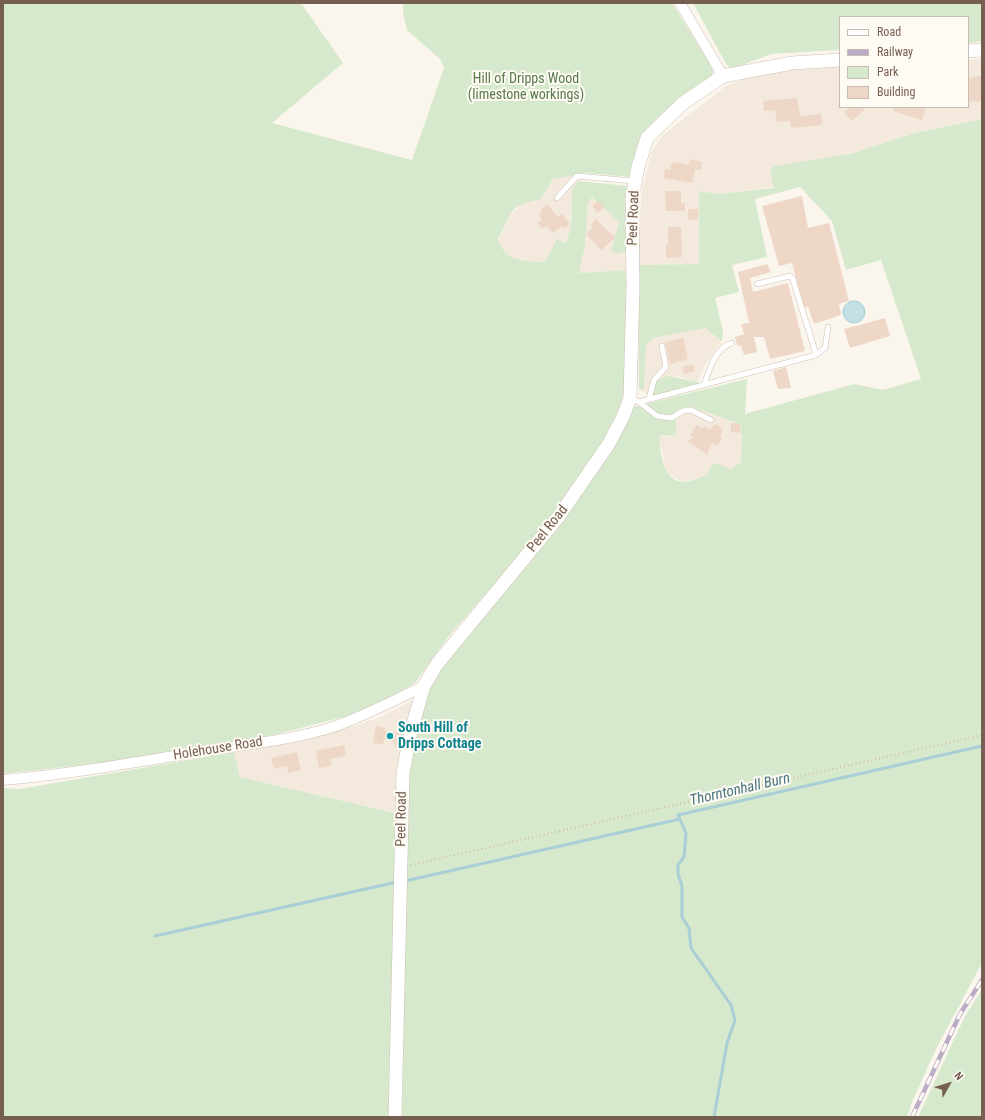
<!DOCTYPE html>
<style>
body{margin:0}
#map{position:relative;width:985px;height:1120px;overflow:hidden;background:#fbf6ed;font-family:"Roboto Condensed",sans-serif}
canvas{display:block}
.frame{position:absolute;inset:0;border:4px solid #765f51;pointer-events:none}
.legend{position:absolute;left:839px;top:16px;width:130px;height:92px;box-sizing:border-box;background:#fefaf4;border:1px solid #c8bcb3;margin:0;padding:5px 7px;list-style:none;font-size:12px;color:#765f51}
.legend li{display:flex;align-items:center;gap:8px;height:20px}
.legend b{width:20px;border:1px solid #c8bcb3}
.north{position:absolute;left:929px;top:1064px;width:40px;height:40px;-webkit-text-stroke:3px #fefaf4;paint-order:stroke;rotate:51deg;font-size:11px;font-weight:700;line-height:16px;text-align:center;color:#765f51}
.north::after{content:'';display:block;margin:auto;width:14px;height:18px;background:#765f51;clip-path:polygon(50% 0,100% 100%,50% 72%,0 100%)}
</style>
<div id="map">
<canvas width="985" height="1120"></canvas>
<div class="frame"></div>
<ul class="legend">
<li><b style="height:5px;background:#fff"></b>Road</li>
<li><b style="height:5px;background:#baabc6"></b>Railway</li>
<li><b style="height:11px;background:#d7e9cc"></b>Park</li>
<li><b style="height:11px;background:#efd7c7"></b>Building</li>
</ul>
<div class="north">N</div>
</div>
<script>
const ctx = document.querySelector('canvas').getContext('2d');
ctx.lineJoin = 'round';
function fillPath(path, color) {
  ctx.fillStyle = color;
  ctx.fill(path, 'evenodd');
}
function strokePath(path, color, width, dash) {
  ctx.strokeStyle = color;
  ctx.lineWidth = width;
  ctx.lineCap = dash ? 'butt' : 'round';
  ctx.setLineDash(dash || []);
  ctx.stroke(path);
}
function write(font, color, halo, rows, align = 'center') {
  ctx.font = font + ' "Roboto Condensed",sans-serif';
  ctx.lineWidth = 4;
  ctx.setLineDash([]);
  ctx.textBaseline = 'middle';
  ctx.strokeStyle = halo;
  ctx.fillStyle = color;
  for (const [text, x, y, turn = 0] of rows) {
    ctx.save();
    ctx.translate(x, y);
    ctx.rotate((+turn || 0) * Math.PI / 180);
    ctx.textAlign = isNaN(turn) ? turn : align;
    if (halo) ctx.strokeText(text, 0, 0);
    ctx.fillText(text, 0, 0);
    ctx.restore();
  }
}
const residential = new Path2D(`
 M982,59V119L915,133L850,154L770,171L774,187L718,194L699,191V264L638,265L641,197L651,153L663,135L726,86L767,71L840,67V107H968V60Z
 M575,175L579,181L572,188L571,226L566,244L557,239L545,262L514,259L501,250L497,238L503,232L508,217L525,201L540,200L553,179Z
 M592,197L619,222L611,250H628L627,270L579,273L585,245L588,202Z
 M706,328L722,341L705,365L698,382L676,376L651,396L639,390L644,389L646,344L653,338Z
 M689,406L740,424L742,440L741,462L731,469L684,482L674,478L666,470L660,442V435L669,437L676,433V411Z
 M415,699L396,813L240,777L234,752L294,741L348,728L381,717Z`);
const green = new Path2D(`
 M3,3H301L343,63L272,123L412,160L444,68L440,59L407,30L403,13V3H672L709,62L713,71L712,77C689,93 646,119 637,146C634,156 634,167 632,177L586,173L553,179L540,200C527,201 514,205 508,218C504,226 503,232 497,238C506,263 522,260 545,262L557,239L566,244L571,226L572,188L579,181L629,186L628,250L618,254L611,250L619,222L592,197L588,203L585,245L579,273L627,270L626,385L620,406L602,444L543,528L449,636L415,683L363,712L273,735L133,759L3,774Z
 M693,3H982V41L968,43V17H840V50L771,54L732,69L726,64Z
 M982,119V963L937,1047L912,1102L907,1117H402L408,767L418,724L432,683L452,653L633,407L747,379L745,414L854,384L883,390L921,379L881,260L846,270L832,221L800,187L755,199L767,257L732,265L739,292L715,298L723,331L722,341L705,328L653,338L646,345L644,389L639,390L638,265L699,264V191L718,194L774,188L770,171L774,166L850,154L915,133ZM689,406L740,424L742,440L741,462L731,469L714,463L710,468L708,474C701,477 691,482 684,482C663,482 659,450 660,435L674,436L676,433V411Z
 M667,376L698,382L699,384L652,398L653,383Z
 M234,752L240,777L395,813V883L389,1117H3V788L20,789Z
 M982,989V1117H918L964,1018Z`);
const water = new Path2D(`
 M843 312a11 11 0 1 1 22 0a11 11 0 1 1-22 0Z`);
const stream = new Path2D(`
 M405,881L680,819
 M155,936L397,882
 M714,1117L727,1043L735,1020L731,1005L691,948L689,928L682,917V886L678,874V865L684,857L686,833L678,815L982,746`);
const building = new Path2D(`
 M982,76V101L969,102L968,78Z
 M797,98L800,116L821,114L822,125L791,128L790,121L777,122L775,110L764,111L763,101Z
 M846,107H863L865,109L852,121L844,112L848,109Z
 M894,107H926L922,120L893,111Z
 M690,159L702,162L701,170L695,169L692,183L664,178L665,169L670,170L672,162L689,165Z
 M665,191H681V203H685V211H666Z
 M802,196L808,228L829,223L849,301L839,304L841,315L814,324L808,307L804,308L792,263L779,266L762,206Z
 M598,201L604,207L598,213L592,206Z
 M547,204L558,217L562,214L570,224L564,228L562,226L553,233L547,226L542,229L537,223L542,219L538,215L542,211L541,209Z
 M688,209H698V219L688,220Z
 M596,219L615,238L601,250L586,234L593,227L591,225Z
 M668,227H681L682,257L666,258V245H668Z
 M767,264L771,272L750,278L753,292L788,283L805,351L770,359L764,337H754L757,352L744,355L741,346L737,345L735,337L744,334L741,324L749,323L738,272Z
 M885,318L890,336L850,348L844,329Z
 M683,338L688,359L670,364L665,342Z
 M693,364L695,371L684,374L682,367Z
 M786,367L791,388L778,389L773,371Z
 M731,423L740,424V433L731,432Z
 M715,424L723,429L720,436L722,438L718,446L712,443L707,454L687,441L694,437L690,435L697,425L702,429L704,426L710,430Z
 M399,725L408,727L404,748L394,747L395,742L384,739L383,744L373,743L376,726L385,728V731L396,733Z
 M344,745L346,756L330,759L332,766L319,768L316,751Z
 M297,752L301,770L288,773L287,766L274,769L271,758Z`);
const path = new Path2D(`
 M411,865L982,735`);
const service = new Path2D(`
 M557,198L577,176L634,181
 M757,284L790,276L793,279C800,305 809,329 816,355
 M704,385C709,370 716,347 732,343
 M631,398L639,402L816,355L825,348L828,327
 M649,399L654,380L666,367L662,346
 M639,402L657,416L671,418L683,411L691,410L711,420`);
const minor = new Path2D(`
 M680,3L723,76
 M3,780C71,774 137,762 204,751C248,744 294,740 336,726C366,715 395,700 424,686`);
const tertiary = new Path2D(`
 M968,51L982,50
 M395,1117L403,773L411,731L424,686L437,664L559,516L608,445L623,417L630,398L633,287L632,199L638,167L647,138L683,103L723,76L792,63L840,60`);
const rail = new Path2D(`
 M912,1117L960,1014L982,980`);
const markers = [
 [390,736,4,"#0f9aa8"]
];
const parkNames = [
 ["Hill of Dripps Wood",526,79],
 ["(limestone workings)",526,95]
];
const streetNames = [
 ["Peel Road",634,218,-88],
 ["Peel Road",548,529,-51],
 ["Holehouse Road",218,749,-9],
 ["Peel Road",402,819,-89]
];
const cultureNames = [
 ["South Hill of",398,728],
 ["Dripps Cottage",398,744]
];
const waterNames = [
 ["Thorntonhall Burn",740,790,-13]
];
fillPath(residential, '#f3e9dc');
fillPath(green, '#d7e9cc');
fillPath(water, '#c2dfe4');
strokePath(water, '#a9ced5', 1);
strokePath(stream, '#a9ced5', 3);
fillPath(building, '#efd7c7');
strokePath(service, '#cebfb3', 6);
strokePath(minor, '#cebfb3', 11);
strokePath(tertiary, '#cebfb3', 14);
strokePath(path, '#d4bba9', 2, [1, 3]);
strokePath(service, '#fff', 5);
strokePath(minor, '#fff', 10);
strokePath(tertiary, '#fff', 13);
strokePath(rail, '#baabc6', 4.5);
strokePath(rail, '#fefaf4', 3, [9]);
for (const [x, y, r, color] of markers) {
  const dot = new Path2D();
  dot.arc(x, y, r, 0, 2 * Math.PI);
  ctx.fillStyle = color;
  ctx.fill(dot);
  strokePath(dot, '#fefaf4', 1.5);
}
write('14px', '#577a4a', '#fefaf4', parkNames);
write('14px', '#765f51', '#fefaf4', streetNames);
write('bold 14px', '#0d838f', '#fefaf4', cultureNames, 'left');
write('italic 15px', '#487680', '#fefaf4', waterNames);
</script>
